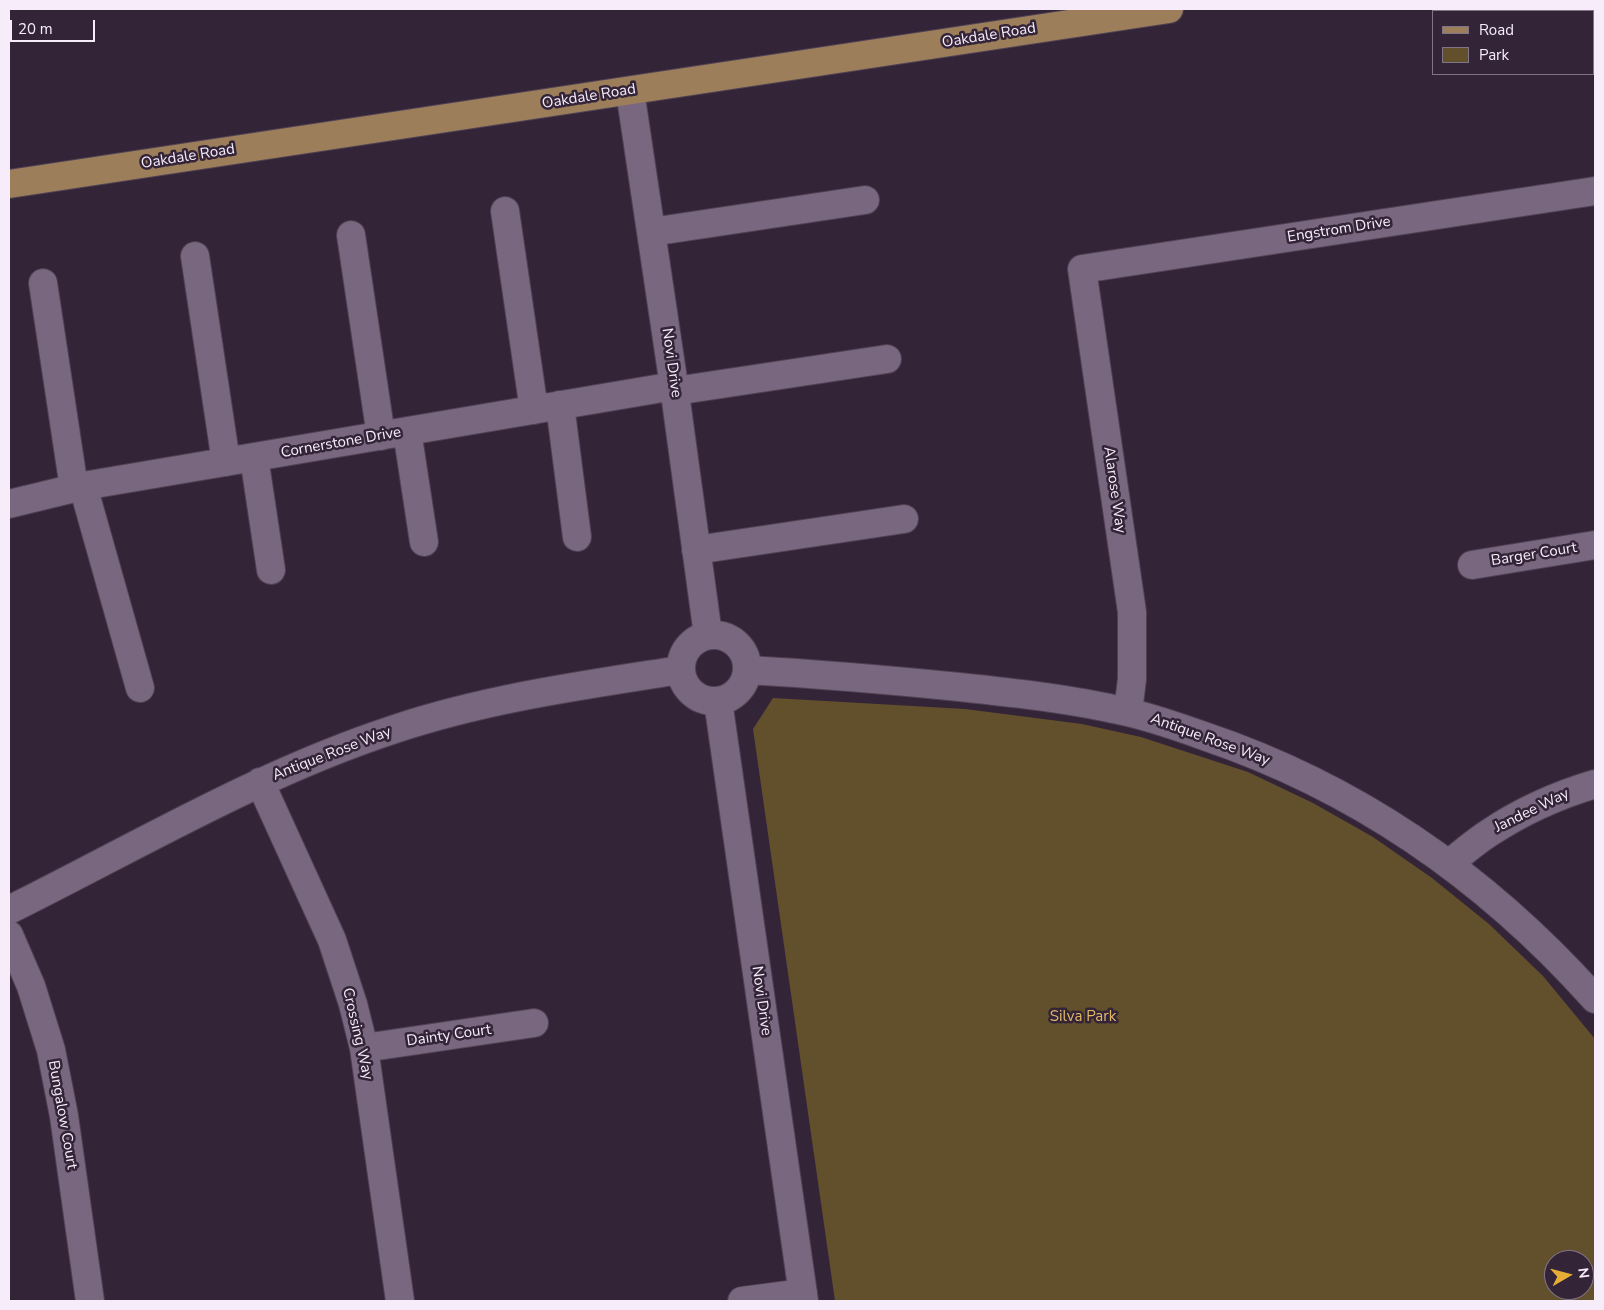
<!DOCTYPE html>
<style>
body{margin:0}
#map{position:relative;width:1604px;height:1310px;overflow:hidden;background:#332438;font-family:"Nunito Sans",sans-serif}
canvas{display:block}
.frame{position:absolute;inset:0;border:10px solid #f6ecfa;pointer-events:none}
.legend{position:absolute;left:1432px;top:10px;width:162px;height:65px;box-sizing:border-box;background:#332438;border:1px solid #817486;margin:0;padding:6px 9px;list-style:none;font-size:15px;color:#f6ecfa}
.legend li{display:flex;align-items:center;gap:10px;height:25px}
.legend b{width:25px;border:1px solid #817486}
.north{position:absolute;left:1544px;top:1250px;width:50px;height:50px;box-sizing:border-box;background:#332438;border:1px solid #817486;border-radius:50%;rotate:82deg;font-size:14px;font-weight:700;line-height:20px;text-align:center;color:#f6ecfa}
.north::after{content:'';display:block;margin:auto;width:18px;height:22px;background:#e5ad36;clip-path:polygon(50% 0,100% 100%,50% 72%,0 100%)}
.scale{position:absolute;left:10px;top:20px;width:85px;height:22px;box-sizing:border-box;border:2px solid #f6ecfa;border-top:0;padding-left:6px;font-size:15px;line-height:18px;white-space:nowrap;color:#f6ecfa;-webkit-text-stroke:4px #332438;paint-order:stroke}
</style>
<div id="map">
<canvas width="1604" height="1310"></canvas>
<div class="frame"></div>
<ul class="legend">
<li><b style="height:6px;background:#9c7e5a"></b>Road</li>
<li><b style="height:14px;background:#624f2c"></b>Park</li>
</ul>
<div class="north">N</div>
<div class="scale">20 m</div>
</div>
<script>
const ctx = document.querySelector('canvas').getContext('2d');
ctx.lineJoin = 'round';
function fillPath(path, color) {
  ctx.fillStyle = color;
  ctx.fill(path, 'evenodd');
}
function strokePath(path, color, width, dash) {
  ctx.strokeStyle = color;
  ctx.lineWidth = width;
  ctx.lineCap = dash ? 'butt' : 'round';
  ctx.setLineDash(dash || []);
  ctx.stroke(path);
}
function write(font, color, halo, rows, align = 'center') {
  ctx.font = font + ' "Nunito Sans",sans-serif';
  ctx.lineWidth = 5;
  ctx.setLineDash([]);
  ctx.textBaseline = 'middle';
  ctx.strokeStyle = halo;
  ctx.fillStyle = color;
  for (const [text, x, y, turn = 0] of rows) {
    ctx.save();
    ctx.translate(x, y);
    ctx.rotate((+turn || 0) * Math.PI / 180);
    ctx.textAlign = isNaN(turn) ? turn : align;
    if (halo) ctx.strokeText(text, 0, 0);
    ctx.fillText(text, 0, 0);
    ctx.restore();
  }
}
const green = new Path2D(`
 M773,698L965,709L1082,724L1141,737L1248,772L1313,803L1373,837L1432,878L1489,924L1543,976L1595,1039V1301H835L753,729ZM1554,1260H1584V1290H1554Z`);
const minor = new Path2D(`
 M630,91L674,386L708,635
 M505,211L534,410
 M651,232L865,200
 M351,235L381,436
 M195,256L226,462
 M43,283L74,488
 M675,391L887,359
 M560,405L577,537
 M407,431L424,542
 M254,457L271,570
 M83,486L140,688
 M9,504L83,486L674,386
 M696,550L904,519
 M1472,565L1595,545
 M681 668a33 33 0 1 1 66 0a33 33 0 1 1-66 0Z
 M747,670C818,674 889,680 959,687C1016,693 1072,699 1127,712C1153,718 1179,727 1204,736C1358,788 1487,878 1595,999
 M718,701L804,1301
 M1128,712L1132,679V612L1082,269L1595,191
 M260,782L332,940L353,1004L364,1048L400,1301
 M1449,864C1462,853 1475,842 1489,833C1522,811 1558,795 1595,784
 M9,910C136,847 260,773 395,729C488,698 585,685 680,670
 M9,935L31,986L51,1050L64,1116L90,1301
 M364,1048L534,1023
 M742,1301L803,1293`);
const major = new Path2D(`
 M9,184L1169,9`);
const streetNames = [
 ["Oakdale Road",989,36,-9],
 ["Oakdale Road",589,97,-9],
 ["Oakdale Road",188,157,-9],
 ["Engstrom Drive",1339,230,-9],
 ["Novi Drive",671,363,82],
 ["Cornerstone Drive",341,443,-10],
 ["Alarose Way",1114,490,82],
 ["Barger Court",1534,555,-9],
 ["Antique Rose Way",1210,740,20],
 ["Antique Rose Way",332,754,-21],
 ["Jandee Way",1532,811,-26],
 ["Novi Drive",761,1001,82],
 ["Crossing Way",357,1034,77],
 ["Dainty Court",449,1036,-8],
 ["Bungalow Court",62,1115,80]
];
const parkNames = [
 ["Silva Park",1083,1017]
];
fillPath(green, '#624f2c');
strokePath(minor, '#504254', 30);
strokePath(major, '#504254', 30);
strokePath(minor, '#79677f', 28);
strokePath(major, '#9c7e5a', 28);
write('15px', '#f6ecfa', '#332438', streetNames);
write('15px', '#e2b869', '#332438', parkNames);
</script>
